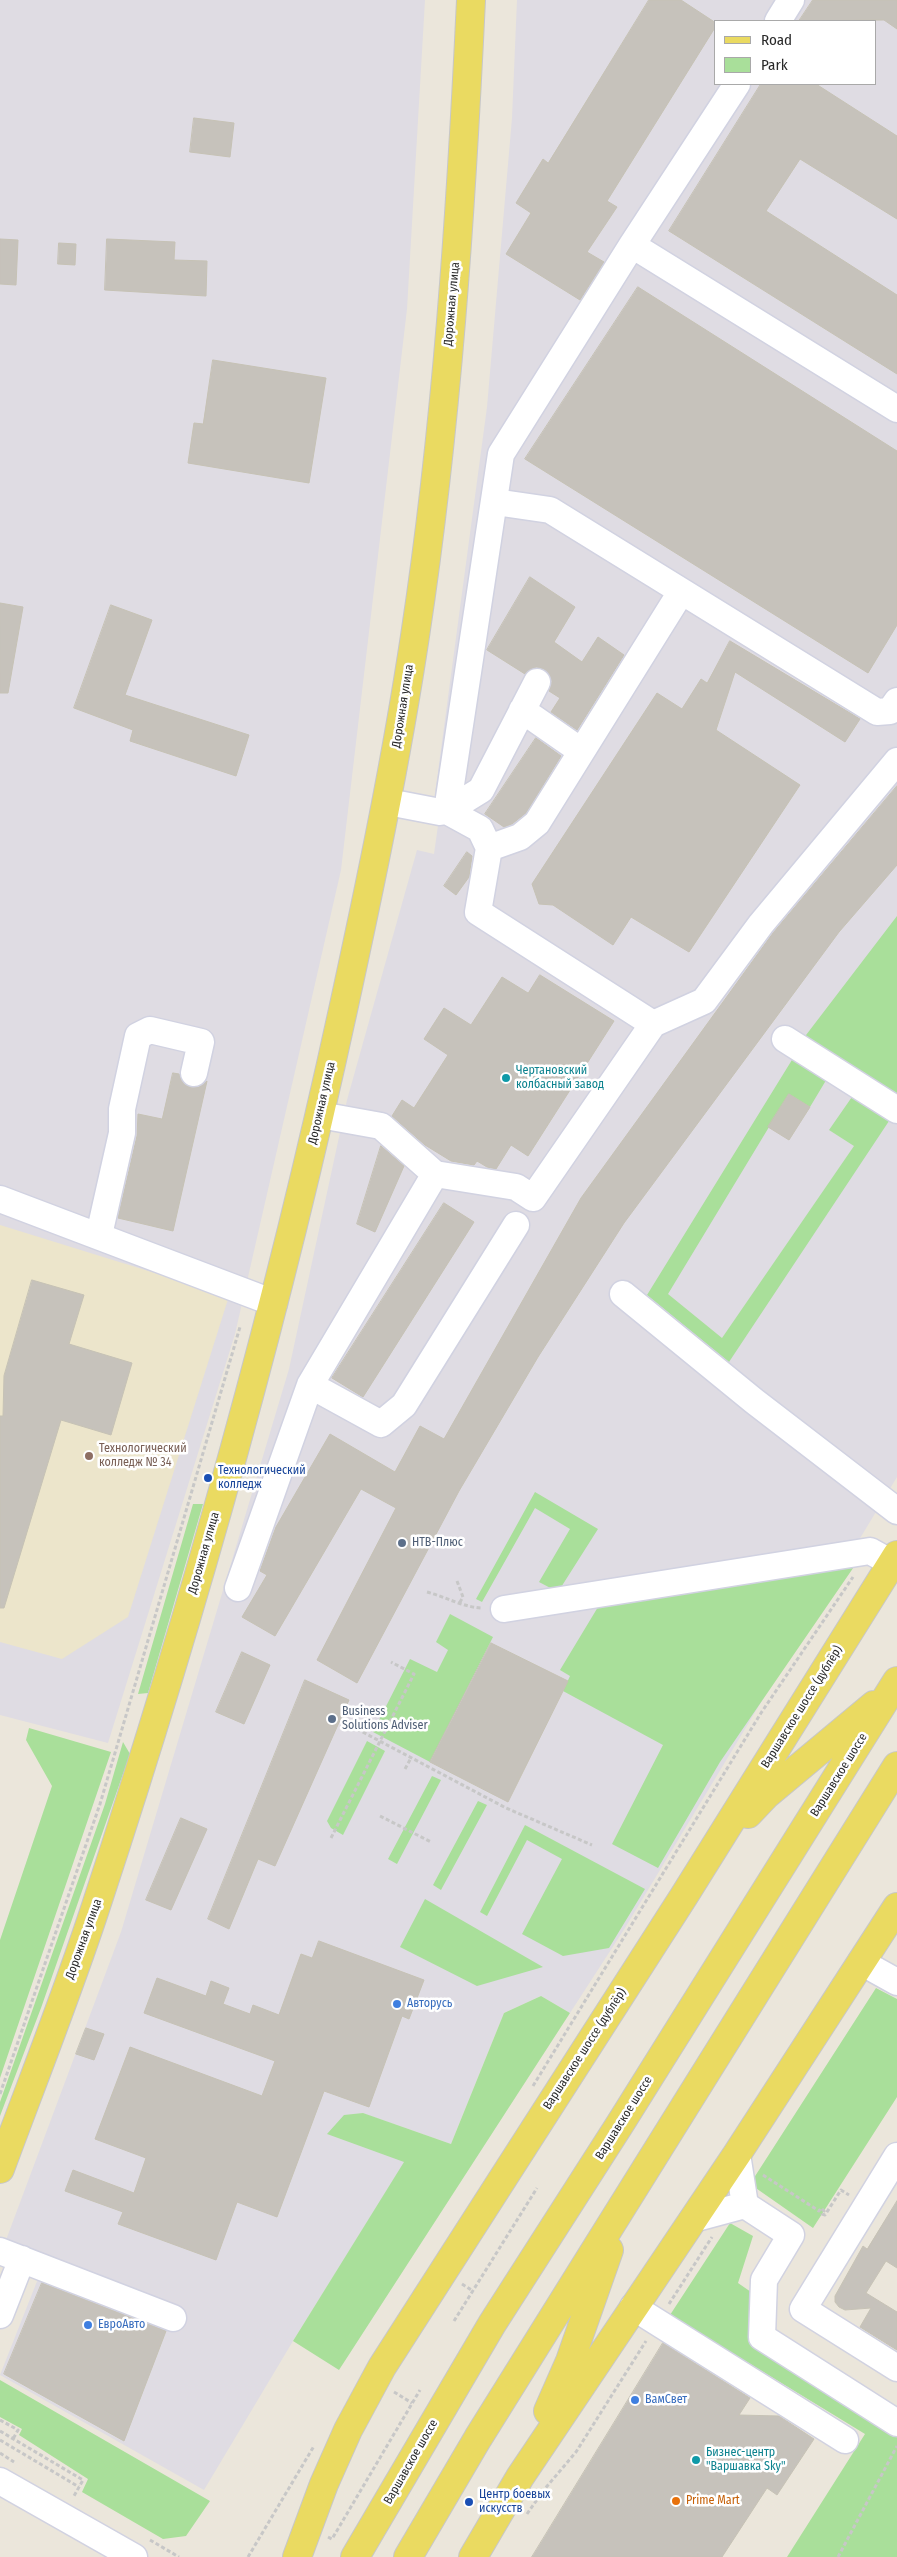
<!DOCTYPE html>
<meta charset="utf-8">
<style>
body{margin:0}
#map{position:relative;width:897px;height:2557px;overflow:hidden;background:#ebe6db;font-family:"Fira Sans Condensed",sans-serif}
canvas{display:block}
.legend{position:absolute;left:714px;top:20px;width:162px;height:65px;box-sizing:border-box;background:#fff;border:1px solid #a9a9a9;margin:0;padding:6px 9px;list-style:none;font-size:15px;color:#292929}
.legend li{display:flex;align-items:center;gap:10px;height:25px}
.legend b{width:25px;border:1px solid #a9a9a9}
</style>
<div id="map">
<canvas width="897" height="2557"></canvas>
<ul class="legend">
<li><b style="height:6px;background:#eada61"></b>Road</li>
<li><b style="height:14px;background:#a9df9a"></b>Park</li>
</ul>
</div>
<script>
const ctx = document.querySelector('canvas').getContext('2d');
ctx.lineJoin = 'round';
function fillPath(path, color) {
  ctx.fillStyle = color;
  ctx.fill(path, 'evenodd');
}
function strokePath(path, color, width, dash) {
  ctx.strokeStyle = color;
  ctx.lineWidth = width;
  ctx.lineCap = dash ? 'butt' : 'round';
  ctx.setLineDash(dash || []);
  ctx.stroke(path);
}
function write(font, color, halo, rows, align = 'center') {
  ctx.font = font + ' "Fira Sans Condensed",sans-serif';
  ctx.lineWidth = 5;
  ctx.setLineDash([]);
  ctx.textBaseline = 'middle';
  ctx.strokeStyle = halo;
  ctx.fillStyle = color;
  for (const [text, x, y, turn = 0] of rows) {
    ctx.save();
    ctx.translate(x, y);
    ctx.rotate((+turn || 0) * Math.PI / 180);
    ctx.textAlign = isNaN(turn) ? turn : align;
    if (halo) ctx.strokeText(text, 0, 0);
    ctx.fillText(text, 0, 0);
    ctx.restore();
  }
}
const industrial = new Path2D(`
 M0,0H425L407,309L341,870L235,1334L108,1743L0,1715Z
 M517,0H897V1477L625,1928L570,2013L541,1996L504,2013L451,2144L362,2113L328,2134L405,2162L293,2341L204,2490L0,2375L47,2256L6,2240L121,1932L289,1369L347,1100L417,850L434,854L441,804L435,794L487,407L512,118ZM716,21H876V84H716Z`);
const education = new Path2D(`
 M0,1225L229,1296L128,1617L62,1659L0,1642Z`);
const green = new Path2D(`
 M897,916V1099L803,1039Z
 M795,1055L828,1077L810,1107L789,1094L668,1294L722,1338L854,1146L829,1130L854,1094L891,1118L729,1362L647,1295Z
 M535,1492L598,1529L558,1592L539,1582L570,1529L535,1508L482,1602L476,1599Z
 M193,1504H203L148,1693L138,1694Z
 M860,1558L720,1762L658,1868L612,1844L663,1745L563,1691L570,1676L560,1670L598,1607Z
 M450,1614L493,1637L430,1762L373,1732L410,1659L437,1672L448,1650L436,1642Z
 M29,1728L111,1752L0,2078V1940L52,1786L26,1740Z
 M367,1741L385,1751L343,1835L331,1828L327,1821Z
 M123,1742L130,1754L41,2008L0,2116V2102L105,1804Z
 M432,1776L441,1780L397,1864L388,1859Z
 M478,1801L487,1805L441,1890L433,1885Z
 M525,1825L645,1889L609,1948L563,1956L522,1934L562,1859L527,1840L487,1916L480,1912Z
 M425,1899L543,1967L477,1986L400,1947Z
 M876,1988L897,1999V2097L813,2228L750,2184Z
 M541,1996L570,2013L339,2370L293,2341L404,2162L327,2134L344,2115L363,2113L451,2144L504,2013Z
 M730,2223L753,2236L738,2283L751,2292L749,2340L897,2433V2557H787L865,2434L670,2315Z
 M0,2380L210,2501L186,2536L163,2539L82,2492L88,2479L19,2435L22,2429L0,2417Z`);
const building = new Path2D(`
 M649,0H681L716,23V26L607,201L617,207L587,252L604,262L580,300L506,254L531,213L516,203L543,159L548,163Z
 M813,0H897V29L884,20L799,21Z
 M761,84H816L897,136V219L800,159L766,211L897,295V374L669,231Z
 M194,118L234,123L230,157L190,152Z
 M0,239L18,240L16,285L0,284Z
 M107,239L175,242L174,260L207,261L206,296L105,290Z
 M59,243L76,244L75,265L58,264Z
 M638,287L897,451V625L868,673L525,459Z
 M213,360L326,378L309,483L188,463L194,423L203,424Z
 M530,577L575,607L554,642L582,662L598,637L624,655L577,730L551,712L560,698L549,691L552,681L544,669L536,667L525,674L487,650Z
 M0,603L23,607L8,693H0Z
 M111,605L152,620L125,695L249,735L236,776L130,741L133,730L74,708Z
 M730,641L860,719L845,742L735,672L716,730L800,785L689,952L631,917L613,945L553,905L539,904L532,884L657,693L682,709L701,679L707,683Z
 M536,738L561,756L526,813L512,824L504,827L485,814Z
 M897,786V865L839,932L624,1223L538,1357L459,1491L357,1683L317,1660L396,1508L361,1489L275,1636L242,1617L267,1575L260,1571L276,1527L330,1434L395,1472L420,1426L444,1439L581,1198L773,933Z
 M467,852L472,856L469,877L456,895L444,886Z
 M540,975L614,1021L528,1156L511,1145L496,1169L487,1167L477,1161L474,1165L451,1161L425,1145L392,1116L402,1100L414,1108L448,1055L424,1039L444,1008L471,1025L502,977L528,993Z
 M173,1073L179,1074L184,1084L190,1087H199L207,1081L173,1231L118,1218L137,1136L138,1114L162,1119Z
 M789,1094L810,1107L789,1140L768,1127Z
 M381,1146L404,1166L375,1232L357,1224Z
 M444,1203L474,1222L363,1397L332,1378Z
 M32,1280L84,1295L69,1344L132,1363L111,1435L61,1420L4,1608H0V1416H3L4,1376Z
 M491,1643L568,1681L508,1802L430,1762Z
 M242,1652L270,1665L244,1724L216,1712Z
 M305,1680L349,1700L275,1866L258,1859L229,1929L208,1919Z
 M181,1818L207,1829L171,1910L146,1900Z
 M319,1941L424,1980L409,2019L402,2016L369,2107L324,2091L277,2217L237,2202L216,2260L118,2224L123,2212L65,2191L73,2170L134,2193L146,2158L95,2139L130,2047L262,2096L275,2061L144,2013L157,1978L206,1996L211,1981L229,1988L223,2004L250,2014L253,2005L279,2015L301,1954L312,1958Z
 M86,2028L104,2034L94,2060L76,2054Z
 M897,2201V2268L886,2261L866,2293L897,2312V2350L860,2327L871,2308L845,2310L839,2307L835,2302V2296L863,2246L867,2249Z
 M42,2283L166,2331L124,2441L4,2374Z
 M663,2343L750,2398L739,2415L779,2416L814,2439L777,2495L767,2488L722,2557H532Z`);
const path = new Path2D(`
 M457,1581L463,1597L460,1602
 M427,1592C446,1597 465,1608 483,1608
 M357,1729L506,1808L592,1845
 M405,1769L411,1758
 M380,1816L431,1842
 M331,1838L414,1674L391,1662
 M533,2086L761,1713L853,1577
 M0,2094L100,1804L240,1327
 M763,2175L819,2211L821,2208L824,2211L822,2214L825,2215L841,2190L849,2195
 M462,2284L473,2291
 M669,2304L712,2237
 M454,2321L537,2188
 M394,2392L412,2403
 M0,2420L18,2430L13,2439
 M0,2431L83,2480L74,2496
 M0,2440L79,2487
 M0,2453L14,2462
 M527,2514L543,2491L576,2452L646,2341
 M328,2537L332,2539L420,2390
 M150,2540L179,2557
 M248,2557L314,2446
 M838,2557L897,2446`);
const minor = new Path2D(`
 M778,21L791,0
 M632,245L897,409
 M495,502L550,510L877,712L890,711L897,701
 M522,710L581,751
 M388,802L440,812L447,811L501,454L632,245L737,84
 M447,811L480,829L489,848L478,912L653,1024
 M447,811L481,790L537,682
 M489,848L520,837L537,823L681,592
 M785,1039L897,1110
 M320,1115L381,1126L435,1174L516,1187L533,1198L653,1024L704,1001L761,924L897,761
 M0,1199L274,1303
 M99,1235L122,1133V1109L138,1036L150,1030L201,1042L194,1073
 M623,1294L754,1401L897,1511
 M310,1385L381,1424L404,1405L516,1225
 M238,1588L310,1385L435,1174
 M504,1609L870,1551L892,1563
 M861,1962L897,1982
 M737,2154L745,2205
 M897,2156L803,2309L897,2368
 M693,2219L745,2205L791,2235L764,2280L762,2337L897,2423
 M0,2251L173,2318
 M633,2307L845,2440
 M0,2315L22,2259
 M0,2481L134,2557`);
const major = new Path2D(`
 M748,1814L766,1795L874,1705
 M0,2169C32,2082 67,1995 96,1906C193,1612 277,1313 343,1010C370,886 396,762 415,636C447,426 461,212 471,0
 M548,2411L570,2361L609,2250
 M297,2557L324,2484L348,2430L382,2367L684,1896L897,1555
 M355,2557L492,2324L620,2124L897,1681
 M408,2557L478,2438L897,1766
 M473,2557L520,2477L737,2154L897,1907`);
const markers = [
 [506,1078,5,"#0f9aa8"],
 [89,1456,5,"#8d6e63"],
 [208,1478,5,"#1a4fb4"],
 [402,1543,5,"#5c6f8a"],
 [332,1719,5,"#5c6f8a"],
 [397,2004,5,"#3f7fe0"],
 [88,2325,5,"#3f7fe0"],
 [635,2400,5,"#3f7fe0"],
 [696,2460,5,"#0f9aa8"],
 [676,2501,5,"#e8710a"],
 [469,2502,5,"#1a4fb4"]
];
const streetNames = [
 ["Дорожная улица",452,304,-85],
 ["Дорожная улица",403,706,-81],
 ["Дорожная улица",322,1103,-77],
 ["Дорожная улица",204,1553,-74],
 ["Варшавское шоссе (дублёр)",802,1707,-58],
 ["Варшавское шоссе",839,1775,-58],
 ["Дорожная улица",84,1939,-70],
 ["Варшавское шоссе (дублёр)",585,2049,-57],
 ["Варшавское шоссе",624,2118,-58],
 ["Варшавское шоссе",411,2462,-60]
];
const cultureNames = [
 ["Чертановский",516,1071],
 ["колбасный завод",516,1085],
 ["Бизнес-центр",706,2453],
 ["\"Варшавка Sky\"",706,2467]
];
const educationNames = [
 ["Технологический",99,1449],
 ["колледж № 34",99,1463]
];
const transitNames = [
 ["Технологический",218,1471],
 ["колледж",218,1485],
 ["Центр боевых",479,2495],
 ["искусств",479,2509]
];
const serviceNames = [
 ["НТВ-Плюс",412,1543],
 ["Business",342,1712],
 ["Solutions Adviser",342,1726]
];
const shopNames = [
 ["Авторусь",407,2004],
 ["ЕвроАвто",98,2325],
 ["ВамСвет",645,2400]
];
const foodNames = [
 ["Prime Mart",686,2501]
];
fillPath(industrial, '#dfdce3');
fillPath(education, '#ece5cb');
fillPath(green, '#a9df9a');
fillPath(building, '#c6c2bb');
strokePath(building, '#c6c2b5', 1);
strokePath(minor, '#d1d2e1', 29);
strokePath(major, '#c7c7c7', 30);
strokePath(path, '#c7c7c7', 3, [4, 2.5]);
strokePath(minor, '#fff', 26);
strokePath(major, '#eada61', 28);
for (const [x, y, r, color] of markers) {
  const dot = new Path2D();
  dot.arc(x, y, r, 0, 2 * Math.PI);
  ctx.fillStyle = color;
  ctx.fill(dot);
  strokePath(dot, '#fff', 2);
}
write('12px', '#292929', '#fff', streetNames);
write('12px', '#0d838f', '#fff', cultureNames, 'left');
write('12px', '#785e54', '#fff', educationNames, 'left');
write('12px', '#164399', '#fff', transitNames, 'left');
write('12px', '#4e5e75', '#fff', serviceNames, 'left');
write('12px', '#366cbe', '#fff', shopNames, 'left');
write('12px', '#c56008', '#fff', foodNames, 'left');
</script>
